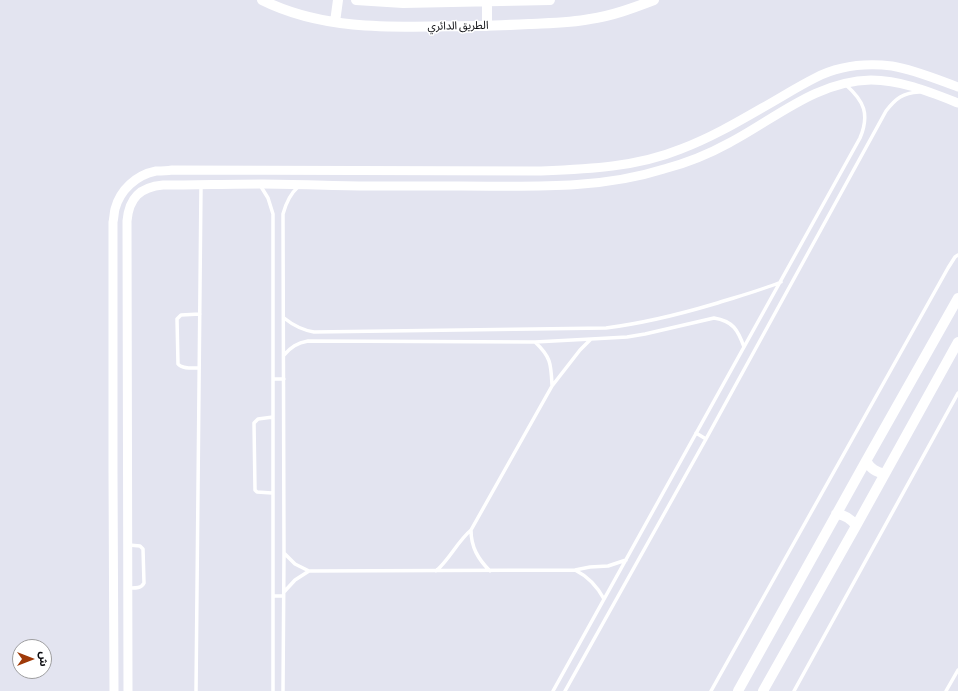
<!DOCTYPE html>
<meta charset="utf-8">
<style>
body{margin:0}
#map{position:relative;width:958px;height:691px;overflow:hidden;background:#e3e4f0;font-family:"Alegreya Sans","Noto Sans Arabic",sans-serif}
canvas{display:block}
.north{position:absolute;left:12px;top:639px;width:40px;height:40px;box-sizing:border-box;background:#fff;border:1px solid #9d9d9f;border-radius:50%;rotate:90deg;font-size:11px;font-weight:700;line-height:16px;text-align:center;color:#0a0b0f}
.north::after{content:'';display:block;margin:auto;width:14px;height:18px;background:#9f3a09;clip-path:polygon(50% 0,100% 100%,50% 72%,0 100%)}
</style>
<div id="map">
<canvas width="958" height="691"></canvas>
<div class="north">ش</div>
</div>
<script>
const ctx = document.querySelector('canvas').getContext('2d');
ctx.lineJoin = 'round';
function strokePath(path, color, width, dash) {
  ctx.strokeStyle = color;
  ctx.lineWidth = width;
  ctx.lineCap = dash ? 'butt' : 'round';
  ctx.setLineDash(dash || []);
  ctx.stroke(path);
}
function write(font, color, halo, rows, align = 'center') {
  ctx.font = font + ' "Alegreya Sans","Noto Sans Arabic",sans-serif';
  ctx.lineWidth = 3;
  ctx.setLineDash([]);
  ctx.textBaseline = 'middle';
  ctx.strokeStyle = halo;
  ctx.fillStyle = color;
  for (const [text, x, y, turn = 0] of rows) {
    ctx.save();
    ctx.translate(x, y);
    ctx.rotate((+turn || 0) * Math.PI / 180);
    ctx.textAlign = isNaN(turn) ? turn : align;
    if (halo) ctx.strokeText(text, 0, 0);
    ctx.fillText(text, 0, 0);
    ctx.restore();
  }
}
const service = new Path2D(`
 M260,185L268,198L273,214V691
 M284,318C294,326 302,330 314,332L606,328C645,323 677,315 714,304C736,297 759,291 781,282
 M535,342C551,357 551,364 552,385
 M284,355C291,347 297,343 308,341L535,342L591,339L627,337L645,334L714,318C733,321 738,330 744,347
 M199,368C192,368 182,369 178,364L177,319L181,315L200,314
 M273,379H284
 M696,433L706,439
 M272,493L257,492L255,490L254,423L258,419L273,417
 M471,530C471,547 478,559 490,571
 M284,553L295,564L309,571L575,570L590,567L608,566L626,560
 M575,570C589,577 597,586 604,599
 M436,571C450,559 457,542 471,530L552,386L580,350L591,339
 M128,588C134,588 141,589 144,583L143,549L140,546L129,545
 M284,592L295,580L309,571
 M273,596H283
 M196,691L201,186
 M283,691L284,553L283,214C286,203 290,194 298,187
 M553,691L860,138C870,114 864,101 846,85
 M565,691L706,439L886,111C896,98 903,93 919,92
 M711,691L948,268L955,257L958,255
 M794,691L958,393
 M946,691L958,670`);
const tertiary = new Path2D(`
 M114,691L113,473V222C114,218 114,213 115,209C120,190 136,175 156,171C161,171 166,171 172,170L541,171C589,169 637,167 681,149C710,138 736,123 762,108C780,98 797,87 815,78C838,66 866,63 892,66C915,70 936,79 958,87
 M128,691L127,221C129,198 140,187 163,185C196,185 229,184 262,184C298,184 334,186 369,186C399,186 430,186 460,186C528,186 598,190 664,169C687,163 709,154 729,143C775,119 816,81 871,80C901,80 930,92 958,103`);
const secondary = new Path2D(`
 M262,0C326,32 399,27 468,26C489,26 509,25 529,24C549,23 570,23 590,19C612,16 633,8 654,0
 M356,0L403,3L550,0
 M487,1V26
 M335,22L338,0
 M866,461C871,469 876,472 885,474
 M836,514C845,515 851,518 856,526
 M738,691L866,461L958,298
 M763,691L856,526L958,342`);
const streetNames = [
 ["الطريق الدائري",458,26,-1]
];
strokePath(service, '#fff', 3.5);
strokePath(tertiary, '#fff', 9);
strokePath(secondary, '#fff', 10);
write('11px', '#0a0b0f', '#fff', streetNames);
</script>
